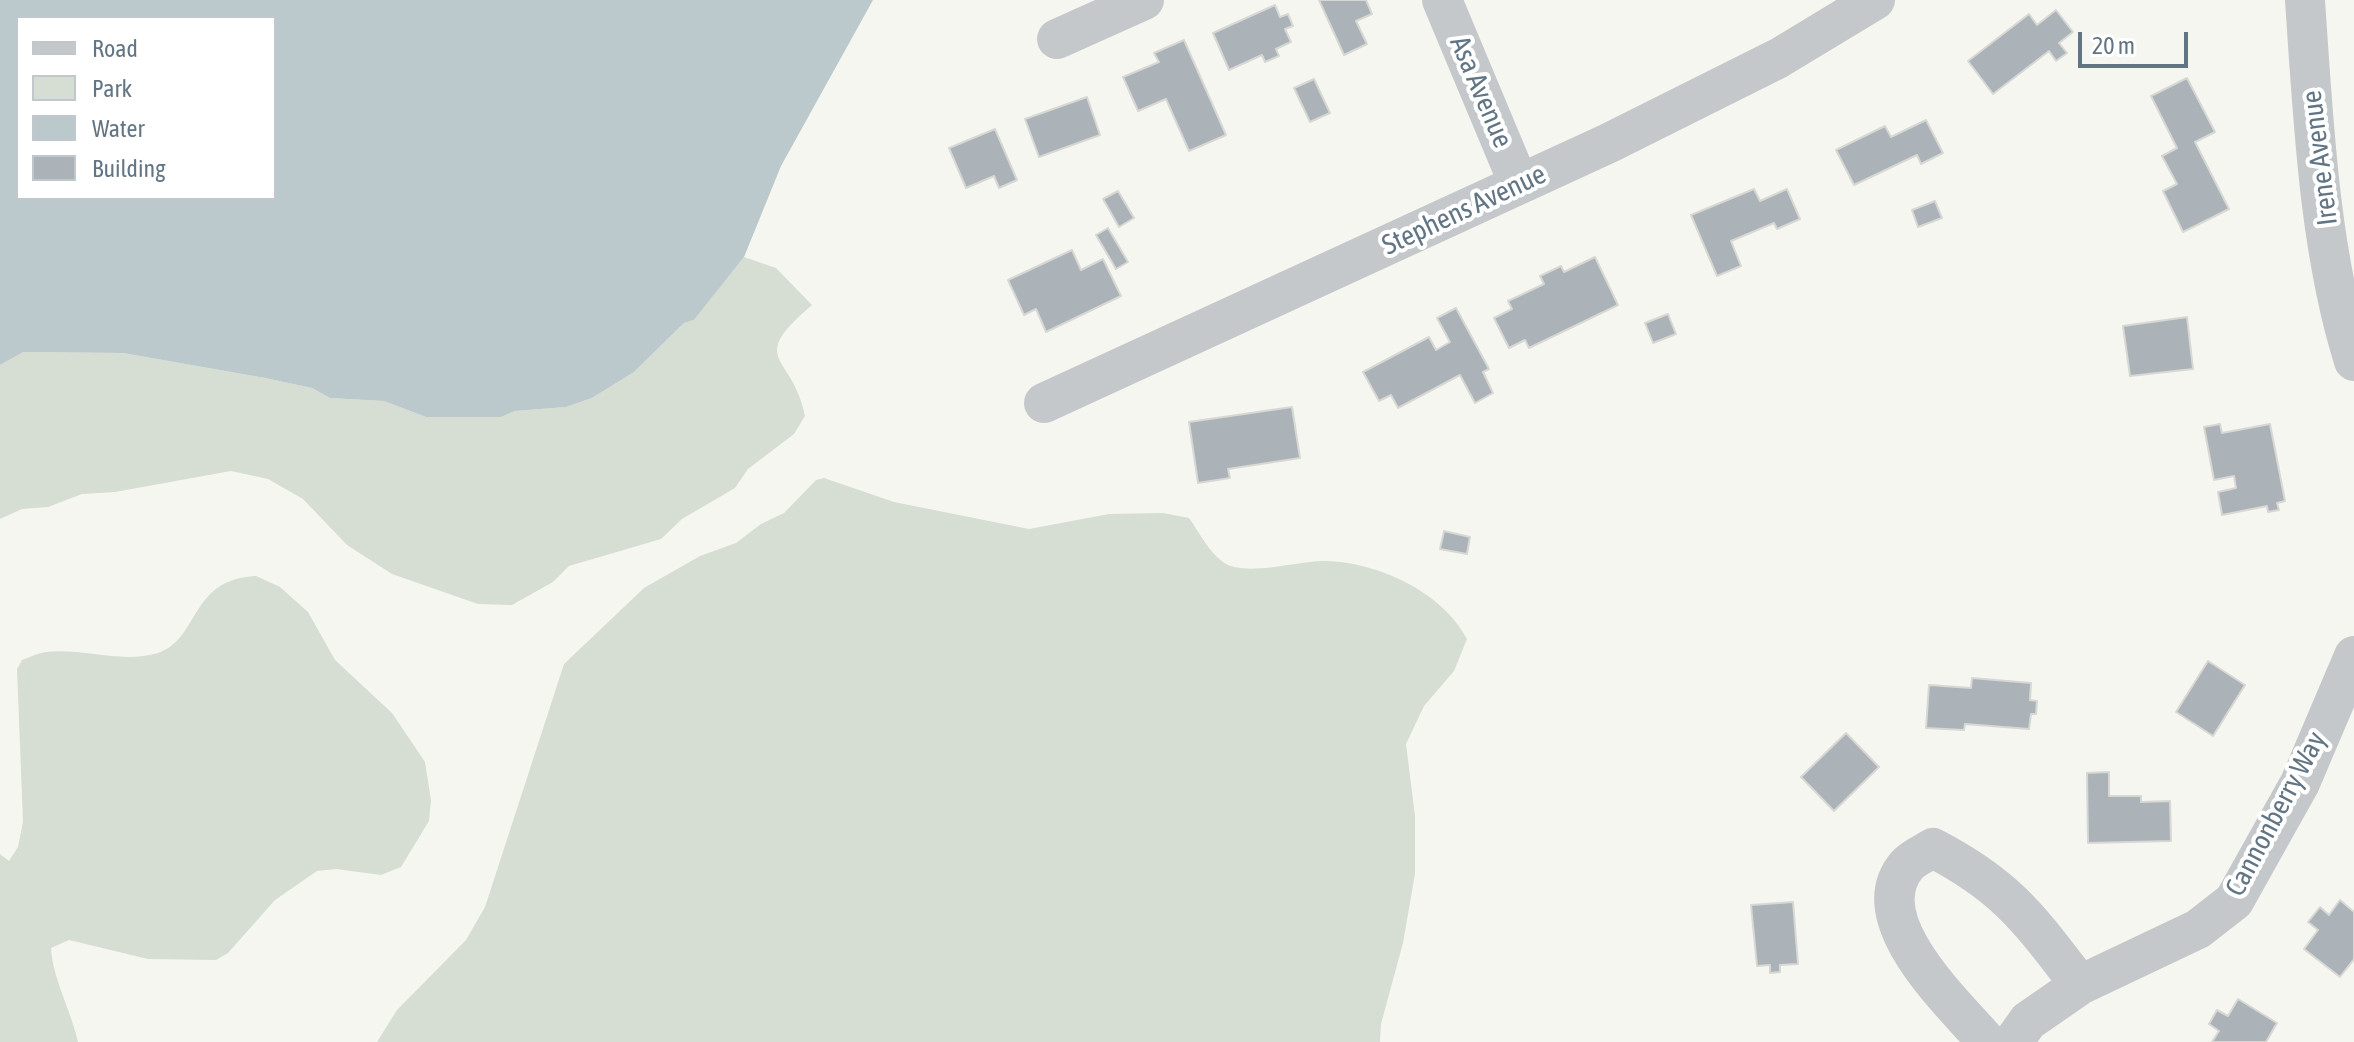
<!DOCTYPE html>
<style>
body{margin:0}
#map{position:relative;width:2354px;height:1042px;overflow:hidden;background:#f6f6f1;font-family:"Asap Condensed",sans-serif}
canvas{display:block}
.legend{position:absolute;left:16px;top:16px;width:260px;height:184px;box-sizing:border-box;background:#fff;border:2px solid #c0c8ce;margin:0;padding:10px 14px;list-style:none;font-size:24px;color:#627584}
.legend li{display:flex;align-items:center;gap:16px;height:40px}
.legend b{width:40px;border:2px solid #c0c8ce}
.scale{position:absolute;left:2078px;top:32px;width:110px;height:36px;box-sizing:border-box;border:4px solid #627584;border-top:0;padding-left:10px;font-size:24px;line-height:28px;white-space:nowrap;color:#627584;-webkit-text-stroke:6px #fff;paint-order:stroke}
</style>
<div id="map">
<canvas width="2354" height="1042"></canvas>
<ul class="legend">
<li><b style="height:10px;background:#c4c8cb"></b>Road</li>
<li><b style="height:22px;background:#d6ddd2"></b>Park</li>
<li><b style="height:22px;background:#bbc8cc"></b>Water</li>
<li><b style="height:22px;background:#abb3b8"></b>Building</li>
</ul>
<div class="scale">20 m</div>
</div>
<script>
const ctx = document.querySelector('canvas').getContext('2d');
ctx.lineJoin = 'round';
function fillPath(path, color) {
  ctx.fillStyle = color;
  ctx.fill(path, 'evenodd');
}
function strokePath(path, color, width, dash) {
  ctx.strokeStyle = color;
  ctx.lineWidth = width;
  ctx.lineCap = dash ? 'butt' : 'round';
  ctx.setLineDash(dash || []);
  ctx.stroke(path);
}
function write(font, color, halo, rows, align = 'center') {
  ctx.font = font + ' "Asap Condensed",sans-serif';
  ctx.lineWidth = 8;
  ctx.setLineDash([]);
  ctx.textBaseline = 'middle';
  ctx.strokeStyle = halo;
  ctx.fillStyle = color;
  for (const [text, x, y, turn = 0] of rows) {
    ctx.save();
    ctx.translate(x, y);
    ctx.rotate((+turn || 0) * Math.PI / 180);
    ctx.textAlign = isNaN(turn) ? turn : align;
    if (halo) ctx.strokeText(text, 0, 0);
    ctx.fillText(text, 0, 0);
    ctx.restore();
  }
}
const green = new Path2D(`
 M744,257L776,268L812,305C745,362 793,353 805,416L794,434L748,469L735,488L682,519L661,539L569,566L553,582L512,605L478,604L392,574L347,545L303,499L268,479L231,471L115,492L82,494L48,507L22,509L0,519V365L22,352L123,353L265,378L312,388L330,398L384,401L426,417H501L515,411L566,407L592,398L634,372L684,323L694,320Z
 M824,478L894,502L1029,529L1109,514L1163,513L1189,518C1199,532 1209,552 1223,562C1245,578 1299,560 1326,561C1377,562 1443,592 1467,639L1454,671L1424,706L1406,744L1415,816V874L1403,943L1381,1024L1380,1042H377L397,1010L466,940L485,907L564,664L644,588L700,556L736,543L761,524L784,513L816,480Z
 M256,576L280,587L308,612L335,660L392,713L425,762L431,800L429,821L401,867L381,875L336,869L317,871L275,900L228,953L216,960L148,959L69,940L51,948C53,980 71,1010 78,1042H0V854L9,861L18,847L23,822L17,669L22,660C30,657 38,653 46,652C83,648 122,664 158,653C200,639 189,579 256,576Z`);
const water = new Path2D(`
 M0,0H873L781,166L744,257L694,320L684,323L634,372L592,398L566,407L515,411L501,417H426L384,401L330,398L312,388L265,378L123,353L23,352L0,365ZM18,18H274V198H18Z`);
const building = new Path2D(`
 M1319,0H1366L1372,14L1356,21L1367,44L1344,55Z
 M1275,5L1280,17L1288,14L1293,26L1285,29L1291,42L1276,49L1279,56L1265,62L1262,55L1229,70L1213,33Z
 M2056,10L2073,32L2059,43L2067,53L2056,61L2049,51L1993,94L1968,61L2029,14L2037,25Z
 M1184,40L1226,135L1189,151L1166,99L1138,111L1123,77L1159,62L1154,53Z
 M2187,78L2215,132L2195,142L2229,209L2183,232L2163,191L2177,184L2162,156L2177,148L2151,96Z
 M1314,79L1330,113L1310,122L1294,88Z
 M1087,97L1100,135L1039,157L1025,119Z
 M1926,120L1943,153L1921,164L1917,155L1854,185L1836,150L1885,126L1891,137Z
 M995,129L1017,180L999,188L994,176L966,188L949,148Z
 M1754,189L1760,201L1787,189L1800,219L1777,229L1774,223L1731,241L1741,266L1717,276L1691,215Z
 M1118,191L1134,218L1119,227L1103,199Z
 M1935,201L1942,218L1918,227L1912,210Z
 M1108,228L1128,262L1116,269L1096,235Z
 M1072,250L1081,270L1103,259L1121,296L1046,332L1036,309L1024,315L1008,280Z
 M1595,257L1618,305L1529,348L1525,340L1509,348L1494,318L1512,309L1508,301L1544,284L1540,276L1561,266L1564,272Z
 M1456,308L1489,369L1483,372L1493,393L1475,403L1460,375L1398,408L1391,395L1379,401L1363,372L1429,337L1436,350L1450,342L1437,318Z
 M1668,314L1676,334L1653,343L1645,323Z
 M2187,317L2193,369L2130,376L2123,326Z
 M1292,407L1300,458L1228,469L1230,478L1198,483L1189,422Z
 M2220,424L2222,433L2270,424L2285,501L2277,503L2279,510L2268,512L2267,506L2222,515L2218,492L2236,488L2234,476L2214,480L2204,427Z
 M1444,531L1470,537L1467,554L1440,549Z
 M2208,661L2245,685L2213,736L2176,712Z
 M1972,678L2031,683L2030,700L2037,701L2036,714H2031L2029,729L1965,724L1964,730L1926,728L1929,685L1971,688Z
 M1846,733L1879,767L1834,811L1801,777Z
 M2109,772V796H2141V802L2170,801L2171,841L2088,843L2087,773Z
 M2340,900L2354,912V959L2340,977L2304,949L2318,930L2308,922L2320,907L2329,915Z
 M1793,902L1798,964L1780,965V972L1770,973V965L1757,966L1751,905Z
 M2238,999L2277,1023L2266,1042H2212L2219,1031L2209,1024L2217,1010L2228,1016Z`);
const minor = new Path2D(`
 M1442,0L1519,184
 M2305,0C2313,117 2319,250 2354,361
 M1057,39L1144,0
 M1044,403L1609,143L1779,58L1875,0
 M1987,1042C1953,1003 1861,919 1907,865C1913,858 1925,853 1933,848C2008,887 2030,920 2080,985L2198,929L2234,901L2300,783L2354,656
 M2013,1042L2028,1021L2080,985`);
const streetNames = [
 ["Asa Avenue",1481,92,67],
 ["Irene Avenue",2320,158,-97],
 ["Stephens Avenue",1464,210,-25],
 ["Cannonberry Way",2276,814,-62]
];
fillPath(green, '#d6ddd2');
fillPath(water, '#bbc8cc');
fillPath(building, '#abb3b8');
strokePath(building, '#d7d7d4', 2);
strokePath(minor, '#c4c8cb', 40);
write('28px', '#627584', '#fff', streetNames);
</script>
